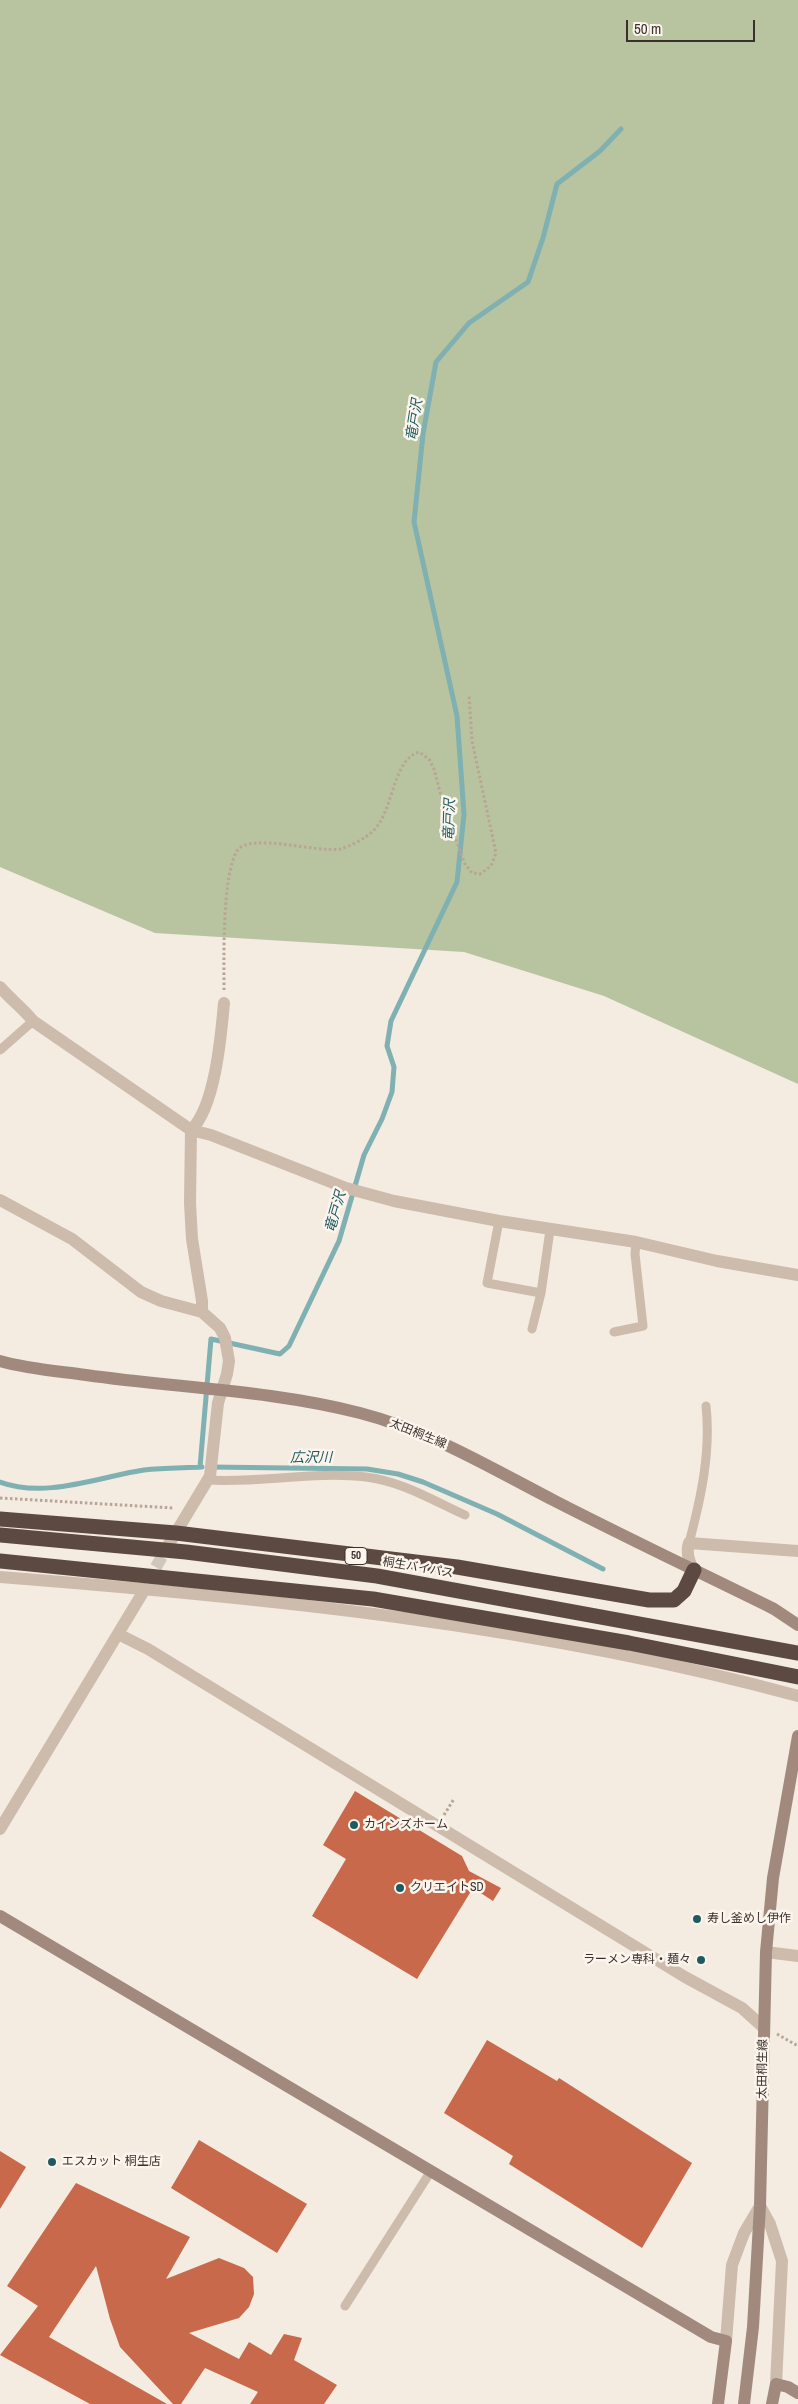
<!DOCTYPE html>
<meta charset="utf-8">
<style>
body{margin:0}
#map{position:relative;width:798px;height:2404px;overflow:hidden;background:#f4ebe1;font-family:"Archivo Narrow",sans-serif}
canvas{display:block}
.scale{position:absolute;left:626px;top:20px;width:129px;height:22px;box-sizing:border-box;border:2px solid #3b302b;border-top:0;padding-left:6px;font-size:15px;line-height:18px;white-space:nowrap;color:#3b302b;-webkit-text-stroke:4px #fbf5ee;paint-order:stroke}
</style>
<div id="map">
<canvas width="798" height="2404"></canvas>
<div class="scale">50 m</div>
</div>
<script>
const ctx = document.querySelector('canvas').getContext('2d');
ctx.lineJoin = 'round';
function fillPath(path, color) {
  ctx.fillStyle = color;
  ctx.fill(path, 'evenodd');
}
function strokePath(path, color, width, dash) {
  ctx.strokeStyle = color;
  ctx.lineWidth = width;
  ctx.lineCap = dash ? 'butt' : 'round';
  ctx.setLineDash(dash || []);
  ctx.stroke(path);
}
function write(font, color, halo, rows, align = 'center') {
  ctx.font = font + ' "Archivo Narrow","Noto Sans JP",sans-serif';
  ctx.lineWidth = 5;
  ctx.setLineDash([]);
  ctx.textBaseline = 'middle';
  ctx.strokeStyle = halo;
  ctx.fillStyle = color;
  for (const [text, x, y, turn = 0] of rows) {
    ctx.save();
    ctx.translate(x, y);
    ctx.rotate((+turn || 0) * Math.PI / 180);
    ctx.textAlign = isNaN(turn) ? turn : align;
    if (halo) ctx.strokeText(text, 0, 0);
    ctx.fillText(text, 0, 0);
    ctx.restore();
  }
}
const green = new Path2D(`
 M0,0H798V1084L604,996L464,952L155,933L0,867Z`);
const stream = new Path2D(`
 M200,1467L211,1339L280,1354L289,1346L339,1241L364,1155L382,1119L392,1092L394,1067L387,1046L391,1021L457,882L464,814L457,716L414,522L423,434L436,362L469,323L528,282L543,238L557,184L600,151L621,129
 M210,1467L367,1469L398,1474L423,1482L497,1514L603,1569
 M0,1482C45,1499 98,1477 144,1470C163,1468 183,1468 202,1467`);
const building = new Path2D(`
 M355,1791L462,1856L469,1871L501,1888L493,1901L473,1888L417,1979L312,1916L346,1859L323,1845Z
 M487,2040L557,2081L559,2078L692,2163L642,2248L509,2164L513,2156L444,2113Z
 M199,2140L307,2204L277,2253L171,2188Z
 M0,2151L26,2167L0,2209Z
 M76,2183L190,2237L166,2279L219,2258L244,2268L253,2277L254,2294L249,2307L239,2318L189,2333L239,2359L249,2342L271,2355L284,2334L302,2338L294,2360L337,2385L324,2404H250L258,2392L205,2368L181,2404H173L120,2347L110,2319L96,2266L49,2337L167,2404H90L0,2355L38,2306L7,2286Z`);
const streetTunnel = new Path2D(`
 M147,1583L169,1544`);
const path = new Path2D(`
 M224,990C224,958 222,876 237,851C248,832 317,853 340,849C349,847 366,838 373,831C394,811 392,760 419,752L429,759L434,769L444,807L465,864L472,873L480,874L491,866L496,853L472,741L469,694
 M0,1498L174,1508
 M444,1815L454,1799
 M777,2034L798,2046`);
const lane = new Path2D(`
 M0,1050L33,1021
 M499,1221L487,1283L541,1293
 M532,1329L541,1293L550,1230
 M614,1332L643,1326L635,1254L636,1242
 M209,1480C261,1483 314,1471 366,1477C401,1481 434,1501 465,1515
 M689,1543C701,1498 711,1452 706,1406
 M345,2306L431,2171`);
const street = new Path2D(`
 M0,987C11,1000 23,1008 33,1021L191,1130L211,1135L346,1188L394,1201L499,1221L636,1242L717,1261L798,1275
 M0,1200L72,1239L141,1292L161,1301L202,1312L220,1328L225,1338L229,1361L227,1374L218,1403L210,1476L169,1544
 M202,1312V1301L192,1239L190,1203L191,1130C215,1107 221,1037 224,1003
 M694,1570C689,1562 686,1552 689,1543L798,1551
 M0,1577C268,1598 538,1625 798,1696
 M118,1634L148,1649L685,1977L742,2008L763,2027
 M0,1829L145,1589
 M766,1952L798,1956
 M760,2206L770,2224L782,2261L776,2384
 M726,2341L732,2265L744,2233L760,2206`);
const secondary = new Path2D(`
 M0,1361C28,1369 57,1371 86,1375C177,1388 270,1390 360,1413C430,1431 491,1468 555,1501C627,1538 701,1573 774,1609L798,1625
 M0,1916L711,2337L726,2341L718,2404
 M744,2404L753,2327L760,2206L766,1952L773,1878L798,1736
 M772,2404L776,2384L788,2387L798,2393`);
const highway = new Path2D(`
 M0,1519L176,1533L457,1567L649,1600H674L684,1591L694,1570
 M0,1535L186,1552L377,1576L798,1653
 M0,1561L373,1599L629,1643L798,1677`);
const markers = [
 [354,1825,5,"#1f5a5e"],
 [400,1888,5,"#1f5a5e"],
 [697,1919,5,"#1f5a5e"],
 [701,1960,5,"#1f5a5e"],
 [52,2162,5,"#1f5a5e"]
];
const shields = [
 [356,1556,22]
];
const shieldNames = [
 ["50",356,1556]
];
const streetNames = [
 ["太田桐生線",418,1434,22],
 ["桐生バイパス",418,1568,10],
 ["太田桐生線",763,2069,-89]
];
const poiNames = [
 ["カインズホーム",364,1825],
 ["クリエイトSD",410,1888],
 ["寿し釜めし伊作",707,1919],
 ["ラーメン専科・麺々",691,1960,"right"],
 ["エスカット 桐生店",62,2162]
];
const waterNames = [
 ["竜戸沢",415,420,-81],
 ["竜戸沢",450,820,-88],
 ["竜戸沢",336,1212,-74],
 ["広沢川",311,1458]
];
fillPath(green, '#b8c4a0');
strokePath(stream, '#7fb0b2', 5);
fillPath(building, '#c8694b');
strokePath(streetTunnel, '#cfc6bd', 12, [12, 6]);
strokePath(path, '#b9a596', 3, [2.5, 2.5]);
strokePath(lane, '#cdbbac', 9);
strokePath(street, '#cdbbac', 12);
strokePath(secondary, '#a18a7d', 12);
strokePath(highway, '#5c4a42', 15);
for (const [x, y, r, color] of markers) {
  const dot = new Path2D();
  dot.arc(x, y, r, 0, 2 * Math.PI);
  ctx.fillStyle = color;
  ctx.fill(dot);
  strokePath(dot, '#fbf5ee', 2);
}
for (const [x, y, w] of shields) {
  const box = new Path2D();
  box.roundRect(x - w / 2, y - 8.5, w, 17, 4);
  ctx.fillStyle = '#fbf5ee';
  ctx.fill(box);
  strokePath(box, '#3b302b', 1);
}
write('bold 11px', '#3b302b', null, shieldNames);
write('12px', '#3b302b', '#fbf5ee', streetNames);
write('12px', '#3b302b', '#fbf5ee', poiNames, 'left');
write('italic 14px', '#1f5a5e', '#fbf5ee', waterNames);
</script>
